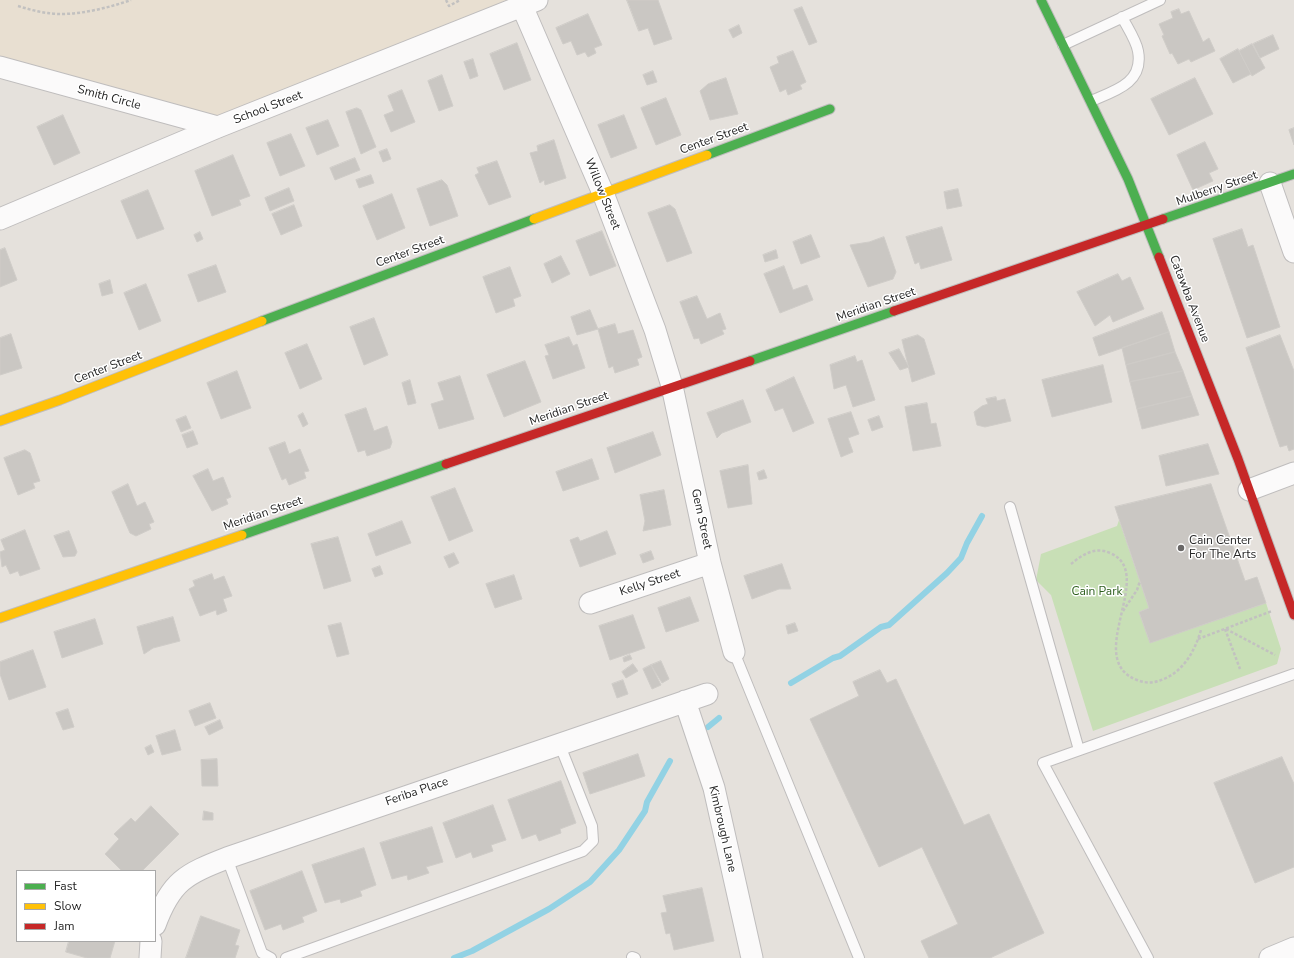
<!DOCTYPE html>
<style>
body{margin:0}
#map{position:relative;width:1294px;height:958px;overflow:hidden;background:#e5e1dc;font-family:"Nunito Sans",sans-serif}
canvas{display:block}
.legend{position:absolute;left:16px;top:870px;width:140px;height:72px;box-sizing:border-box;background:#fff;border:1px solid #a8a8a8;margin:0;padding:5px 7px;list-style:none;font-size:12px;color:#262626}
.legend li{display:flex;align-items:center;gap:8px;height:20px}
.legend b{width:20px;border:1px solid #a8a8a8}
</style>
<div id="map">
<canvas width="1294" height="958"></canvas>
<ul class="legend">
<li><b style="height:5px;background:#4caf50"></b>Fast</li>
<li><b style="height:5px;background:#ffc107"></b>Slow</li>
<li><b style="height:5px;background:#c62828"></b>Jam</li>
</ul>
</div>
<script>
const ctx = document.querySelector('canvas').getContext('2d');
ctx.lineJoin = 'round';
function fillPath(path, color) {
  ctx.fillStyle = color;
  ctx.fill(path, 'evenodd');
}
function strokePath(path, color, width, dash) {
  ctx.strokeStyle = color;
  ctx.lineWidth = width;
  ctx.lineCap = dash ? 'butt' : 'round';
  ctx.setLineDash(dash || []);
  ctx.stroke(path);
}
function write(font, color, halo, rows, align = 'center') {
  ctx.font = font + ' "Nunito Sans",sans-serif';
  ctx.lineWidth = 3;
  ctx.setLineDash([]);
  ctx.textBaseline = 'middle';
  ctx.strokeStyle = halo;
  ctx.fillStyle = color;
  for (const [text, x, y, turn = 0] of rows) {
    ctx.save();
    ctx.translate(x, y);
    ctx.rotate((+turn || 0) * Math.PI / 180);
    ctx.textAlign = isNaN(turn) ? turn : align;
    if (halo) ctx.strokeText(text, 0, 0);
    ctx.fillText(text, 0, 0);
    ctx.restore();
  }
}
const education = new Path2D(`
 M0,0H529L217,124L0,64Z`);
const green = new Path2D(`
 M1119,520L1149,608L1139,612L1150,642L1266,603L1281,649L1277,664L1093,731L1051,595L1036,580L1041,554L1117,526Z`);
const stream = new Path2D(`
 M791,683L833,658L840,656L881,627L889,625L947,573L961,558L967,543L982,516
 M708,727L719,718
 M454,958L472,951L549,909L590,882L619,850L645,811L647,802L670,761`);
const building = new Path2D(`
 M627,0H658L672,39L654,45L648,28L639,31Z
 M802,7L817,42L809,45L794,10Z
 M1179,9L1181,14L1189,11L1203,42L1209,38L1215,51L1191,62L1189,59L1178,64L1172,53L1170,54L1162,36L1164,35L1159,24L1173,18L1171,12Z
 M588,14L602,45L594,48L596,53L588,57L585,52L577,55L571,41L563,44L556,28Z
 M739,25L742,33L733,38L729,30Z
 M1273,35L1279,49L1260,58L1253,44Z
 M517,43L531,80L504,90L490,54Z
 M1252,44L1265,68L1252,76L1239,51Z
 M1238,49L1251,74L1233,83L1220,59Z
 M793,51L806,82L800,85L802,89L788,95L786,89L780,92L770,67L779,63L777,57Z
 M473,59L478,76L470,79L464,62Z
 M653,71L657,82L647,85L643,75Z
 M442,75L453,106L439,111L428,81Z
 M726,78L738,114L710,120L700,91L708,84Z
 M1195,78L1213,114L1169,135L1151,99Z
 M402,90L415,122L391,132L384,115L394,111L388,96Z
 M666,98L681,135L656,145L641,108Z
 M357,108L361,110L376,147L361,154L346,112Z
 M63,115L80,153L54,165L37,127Z
 M624,115L637,148L611,158L598,125Z
 M328,120L339,146L317,155L306,128Z
 M1294,128V145L1289,130Z
 M291,134L305,166L280,176L267,143Z
 M554,140L566,178L545,185L544,180L540,183L530,153L538,151L537,146Z
 M1205,142L1218,169L1209,173L1213,181L1193,190L1177,155Z
 M387,149L391,159L383,162L379,152Z
 M233,155L250,196L239,200L241,205L212,216L195,171Z
 M355,158L360,170L335,180L330,168Z
 M497,161L511,197L489,205L475,175L479,173L477,168Z
 M371,175L374,183L359,188L356,180Z
 M442,180L447,185L458,216L430,226L417,189Z
 M289,188L294,201L270,211L265,198Z
 M958,189L962,206L947,209L944,192Z
 M148,190L164,229L137,239L121,201Z
 M392,194L405,228L377,240L363,206Z
 M294,205L302,226L281,235L272,214Z
 M670,205L675,209L692,253L667,262L648,213Z
 M942,227L952,260L921,269L919,262L915,264L906,237Z
 M1242,229L1248,247L1253,245L1280,327L1247,338L1213,239Z
 M602,231L616,266L590,276L576,241Z
 M200,232L203,239L197,242L194,235Z
 M811,235L820,257L801,264L793,242Z
 M884,237L896,272L893,279L868,287L850,245L869,242Z
 M5,248L17,280L0,287V250Z
 M776,250L778,258L765,262L763,255Z
 M561,256L570,274L552,283L544,264Z
 M216,265L226,292L198,302L188,275Z
 M784,266L793,290L807,285L813,300L780,313L764,274Z
 M510,267L521,296L513,299L515,306L496,313L483,277Z
 M1118,274L1122,281L1130,277L1144,309L1113,322L1110,315L1095,326L1077,292Z
 M110,280L113,293L102,296L99,284Z
 M146,284L161,321L139,330L124,293Z
 M697,296L707,319L720,313L726,329L722,330L724,334L701,344L699,338L694,339L680,302Z
 M590,310L598,329L577,335L571,317Z
 M1162,312L1169,332L1099,356L1093,338Z
 M374,318L388,355L364,365L350,327Z
 M615,324L618,334L633,330L642,357L637,359L639,365L615,373L613,366L609,368L598,329Z
 M1169,332L1175,352L1126,365L1122,348Z
 M11,334L22,368L0,375V338Z
 M918,335L924,339L935,374L912,382L902,340Z
 M1280,335L1294,371V449L1289,451L1287,445L1280,447L1246,348Z
 M569,337L573,346L577,344L585,368L553,379L545,356L549,355L545,345Z
 M307,344L322,379L300,389L285,353Z
 M899,349L909,367L900,370L889,353Z
 M1175,352L1183,371L1130,382L1126,365Z
 M855,356L857,362L862,360L875,400L853,407L846,385L834,389L830,365Z
 M525,361L541,402L504,417L487,375Z
 M1103,365L1112,402L1052,417L1042,380Z
 M237,371L251,408L221,419L207,383Z
 M1183,371L1192,396L1137,409L1130,382Z
 M460,376L474,419L439,429L431,404L444,400L438,383Z
 M794,377L814,423L793,432L783,408L775,411L766,390Z
 M410,380L416,403L408,405L402,383Z
 M1192,396L1199,415L1142,429L1137,409Z
 M996,397L997,401L1005,399L1011,421L985,427L977,425L974,412L982,406L988,404L986,399Z
 M743,400L751,422L722,433L717,438L707,413Z
 M927,403L931,424L936,423L941,446L913,451L905,407Z
 M366,408L374,431L387,426L392,442L390,448L367,456L365,450L358,452L345,415Z
 M851,412L859,434L848,438L853,452L841,457L828,419Z
 M303,413L308,424L303,427L298,416Z
 M186,416L191,428L181,432L176,420Z
 M879,416L883,427L872,431L868,420Z
 M193,431L198,444L187,448L182,435Z
 M653,432L661,455L615,473L607,448Z
 M285,442L289,454L300,449L309,471L304,472L306,478L289,485L286,478L282,480L269,448Z
 M1208,444L1219,474L1166,486L1159,456Z
 M25,450L30,453L40,481L33,483L35,488L18,495L4,458Z
 M592,459L599,479L563,491L556,472Z
 M748,465L752,504L728,508L720,471Z
 M208,469L213,481L223,477L231,497L226,499L228,504L212,511L193,476Z
 M764,470L767,478L759,480L757,473Z
 M128,484L137,506L145,502L154,522L149,524L151,529L136,536L130,533L112,492Z
 M1211,484L1245,581L1257,577L1266,603L1150,643L1139,612L1149,608L1115,507Z
 M455,488L473,531L449,541L431,497Z
 M664,490L671,525L643,531L645,521L640,495Z
 M402,521L411,543L376,556L368,534Z
 M25,530L40,569L20,576L18,571L10,574L6,565L2,567L0,552L5,550L1,540Z
 M69,531L77,552L75,556L63,557L54,536Z
 M607,531L616,554L580,567L570,540L578,537L580,541Z
 M338,537L351,581L324,589L311,544Z
 M651,551L654,559L643,563L640,555Z
 M454,553L459,563L449,568L444,557Z
 M782,564L791,589H779L752,599L744,576Z
 M380,566L383,574L375,577L372,569Z
 M212,574L214,580L224,576L232,596L223,599L227,611L217,615L216,610L200,616L189,589L195,586L193,581Z
 M514,575L522,599L495,608L486,584Z
 M690,597L699,621L666,632L658,608Z
 M633,615L645,648L610,660L599,626Z
 M173,617L180,641L153,648L144,654L137,627Z
 M95,619L103,644L62,658L54,632Z
 M341,623L349,654L337,657L328,626Z
 M795,623L798,631L788,634L786,626Z
 M33,650L46,687L9,700L0,674V662Z
 M630,655L632,659L624,662L623,658Z
 M661,661L669,679L662,683L651,665Z
 M633,664L638,671L626,678L622,672Z
 M651,665L661,685L652,689L643,669Z
 M880,670L887,683L896,679L964,825L989,814L1044,933L990,958H929L921,941L958,924L922,847L879,867L810,719L859,696L853,682Z
 M623,680L628,694L617,698L612,684Z
 M210,703L216,718L195,726L189,711Z
 M68,709L74,727L63,730L56,713Z
 M220,720L223,728L209,735L205,727Z
 M175,730L181,750L162,755L156,736Z
 M151,745L154,752L148,755L145,748Z
 M638,754L645,776L590,794L583,773Z
 M1282,757L1294,784V867L1255,883L1214,783Z
 M217,759L218,786H202L201,760Z
 M561,781L576,823L560,829L561,833L539,841L536,834L522,839L508,800Z
 M493,805L506,840L491,845L493,851L473,858L471,852L456,858L443,823Z
 M151,806L179,834L142,871H122L105,854L119,839L114,834L131,818L135,822Z
 M204,811L213,813V820H203Z
 M432,827L443,862L426,867L429,873L408,880L407,875L392,879L380,843Z
 M364,848L376,885L360,891L362,896L341,903L340,899L325,903L312,865Z
 M302,871L317,911L302,917L304,922L283,930L281,924L265,930L250,891Z
 M702,888L714,941L674,950L670,933L666,934L661,913L667,912L663,896Z
 M201,916L240,930L235,945L239,946L235,958H186Z
 M69,941H115L110,958H87L66,952Z`);
const path = new Path2D(`
 M446,0L449,6L460,0
 M18,6C28,9 38,12 48,13C73,17 108,8 131,0
 M1071,564C1082,555 1095,546 1110,553C1158,573 1082,659 1137,680C1147,684 1156,683 1166,678C1185,669 1195,650 1201,630
 M1123,611L1137,590L1140,581
 M1225,629L1240,669
 M1226,629L1275,655
 M1198,639L1272,611`);
const lane = new Path2D(`
 M1063,45L1160,0
 M1091,101C1115,91 1144,83 1138,51C1136,40 1127,27 1122,17
 M1010,507L1079,750
 M734,652L859,958
 M227,858L262,953L271,958
 M632,957L635,958
 M286,958L583,851L593,841L592,826L559,743
 M1148,958L1043,763L1294,674`);
const street = new Path2D(`
 M522,6L603,193L655,330L672,386L710,563L734,652
 M0,67L218,127
 M1270,183L1294,252
 M0,219L218,127L537,0
 M1249,490L1294,473
 M590,603L710,563
 M685,701L714,788L752,958
 M155,925C171,881 186,874 227,858L707,694
 M150,958L151,941
 M1270,958L1294,948`);
const fast = new Path2D(`
 M1041,0L1128,179L1159,257
 M707,155L830,109
 M1163,219L1294,174
 M262,321L534,219
 M750,361L894,311
 M242,535L446,464`);
const slow = new Path2D(`
 M534,219L707,155
 M0,421L60,400L262,321
 M0,618L242,535`);
const jam = new Path2D(`
 M1159,257L1238,459L1294,615
 M894,311L1163,219
 M446,464L750,361`);
const markers = [
 [1181,548,4,"#696766"]
];
const streetNames = [
 ["Smith Circle",109,98,15],
 ["School Street",268,108,-21],
 ["Center Street",714,139,-20],
 ["Mulberry Street",1217,189,-19],
 ["Willow Street",602,194,68],
 ["Center Street",410,252,-20],
 ["Catawba Avenue",1189,299,69],
 ["Meridian Street",876,305,-19],
 ["Center Street",108,368,-21],
 ["Meridian Street",569,409,-19],
 ["Meridian Street",263,514,-19],
 ["Gem Street",701,519,78],
 ["Kelly Street",650,583,-18],
 ["Feriba Place",417,792,-19],
 ["Kimbrough Lane",722,829,77]
];
const poiNames = [
 ["Cain Center",1189,541],
 ["For The Arts",1189,555]
];
const parkNames = [
 ["Cain Park",1097,592]
];
fillPath(education, '#e8dfd1');
fillPath(green, '#c8dfb6');
strokePath(stream, '#92d2e4', 6);
fillPath(building, '#cac7c3');
strokePath(building, '#cfccc8', 1);
strokePath(lane, '#bfbdbd', 12);
strokePath(street, '#bfbdbd', 23);
strokePath(fast, '#bfbdbd', 11);
strokePath(slow, '#bfbdbd', 11);
strokePath(jam, '#bfbdbd', 11);
strokePath(path, '#c2c1c0', 2.5, [3, 2]);
strokePath(lane, '#fbfafa', 10);
strokePath(street, '#fbfafa', 21);
strokePath(fast, '#4caf50', 9);
strokePath(slow, '#ffc107', 9);
strokePath(jam, '#c62828', 9);
for (const [x, y, r, color] of markers) {
  const dot = new Path2D();
  dot.arc(x, y, r, 0, 2 * Math.PI);
  ctx.fillStyle = color;
  ctx.fill(dot);
  strokePath(dot, '#fff', 1.5);
}
write('12px', '#262626', '#fff', streetNames);
write('12px', '#262626', '#fff', poiNames, 'left');
write('12px', '#2c5e1c', '#fff', parkNames);
</script>
